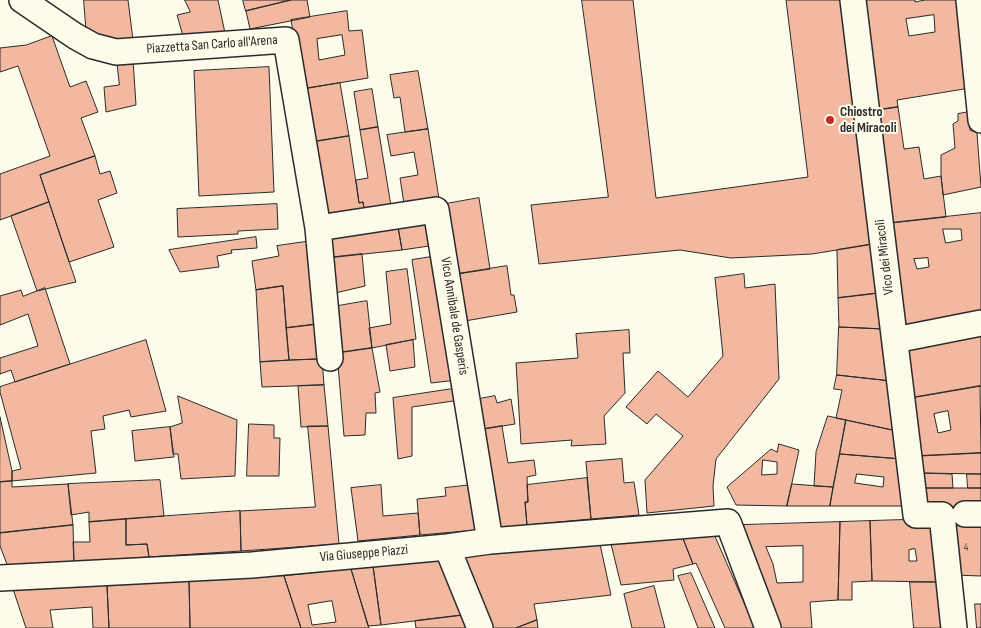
<!DOCTYPE html>
<style>
body{margin:0}
canvas{display:block;background:#fdfbea}
</style>
<canvas width="981" height="628"></canvas>
<script>
const ctx = document.querySelector('canvas').getContext('2d');
ctx.lineJoin = 'round';
function fillPath(path, color) {
  ctx.fillStyle = color;
  ctx.fill(path, 'evenodd');
}
function strokePath(path, color, width, dash) {
  ctx.strokeStyle = color;
  ctx.lineWidth = width;
  ctx.lineCap = dash ? 'butt' : 'round';
  ctx.setLineDash(dash || []);
  ctx.stroke(path);
}
function write(font, color, halo, rows, align = 'center') {
  ctx.font = font + ' "Sofia Sans Condensed",sans-serif';
  ctx.lineWidth = 4;
  ctx.setLineDash([]);
  ctx.textBaseline = 'middle';
  ctx.strokeStyle = halo;
  ctx.fillStyle = color;
  for (const [text, x, y, turn = 0] of rows) {
    ctx.save();
    ctx.translate(x, y);
    ctx.rotate((+turn || 0) * Math.PI / 180);
    ctx.textAlign = isNaN(turn) ? turn : align;
    if (halo) ctx.strokeText(text, 0, 0);
    ctx.fillText(text, 0, 0);
    ctx.restore();
  }
}
const building = new Path2D(`
 M84,0H128L133,40L87,37Z
 M185,0H218L225,33L183,36L177,15L190,12Z
 M243,0H291L246,11Z
 M291,0H307L310,17L250,29L246,11Z
 M582,0H633L656,198L808,177L786,0H843L874,244L812,254L731,258L680,250L539,264L531,205L608,197Z
 M863,0H915V2L925,0H961L970,88L897,100L898,107L878,110ZM934,15L935,32L909,36L906,19Z
 M347,11L349,31L362,30L368,78L303,89L291,20ZM342,35L345,55L319,60L317,39Z
 M52,36L70,87L86,81L98,112L81,118L95,156L40,175L49,202L0,220V174L50,156L18,66L0,72V48L26,45Z
 M117,60H133L136,105L106,112L104,87L119,85Z
 M269,67L274,192L199,196L194,71Z
 M418,71L428,129L405,132L400,97L394,98L390,75Z
 M340,83L349,136L312,142L303,89Z
 M372,89L378,127L360,130L354,92Z
 M898,107L904,149L919,147L924,179L941,176L946,217L891,223L878,110Z
 M969,112L970,130L977,133L981,187L943,195L941,176V155L955,148L953,124L958,121V114Z
 M378,127L392,212L365,215L363,202L359,203L356,180L368,178L360,130Z
 M428,129L440,205L405,210L400,178L418,175L414,152L391,156L387,135Z
 M349,136L359,203L363,202L365,215L324,220L312,142Z
 M95,156L100,174L110,171L117,193L98,200L114,247L69,262L40,175Z
 M479,198L490,269L451,275L440,205Z
 M49,202L76,282L37,291L11,216Z
 M277,204L278,229L238,231V234L178,237L177,209Z
 M981,213V314L904,329L891,223ZM943,229H961L962,240L946,243ZM928,258L929,267L917,269L914,259Z
 M431,216L436,245L402,250L397,221Z
 M397,221L402,250L327,258L324,231Z
 M256,237L257,248L231,250L232,253L217,256L219,267L180,272L169,250Z
 M312,241L319,324L286,328L283,286L256,290L252,261L279,256L277,246Z
 M874,244L880,293L838,298L837,250Z
 M362,254L365,286L331,294L327,258Z
 M437,256L457,380L431,383L412,260Z
 M507,266L511,295H514L517,312L459,322L451,275Z
 M407,269L416,339L372,348L369,328L391,324L386,272Z
 M744,274L745,288L775,284L779,379L716,459L713,486L714,506L647,513L645,480L683,436L656,414L647,424L626,407L658,371L688,397L723,356L715,278Z
 M283,286L289,360L260,362L256,290Z
 M45,288L70,364L15,382L11,370L0,374V358L38,346L28,314L0,325V296L21,290L23,296Z
 M880,293L884,329L839,327L838,298Z
 M367,301L372,348L337,353L332,307Z
 M319,324L322,359L289,360L286,328Z
 M839,327L884,329L891,381L837,375Z
 M629,330L630,353H623L625,393L604,416L606,444L571,446L572,440L521,444L516,363L578,358L576,334Z
 M981,330V386L911,398L907,343Z
 M146,340L166,411L131,417L129,410L103,416L105,429L91,431L96,473L12,481V471L21,469L0,392V387Z
 M413,340L415,367L390,371L386,345Z
 M372,348L380,392L375,393L376,413H366L365,435L344,436L337,353Z
 M322,359L324,385L262,387L260,362Z
 M837,375L891,381L897,431L836,418L842,390L834,389Z
 M324,385L328,426L301,427L298,386Z
 M980,386L981,453L920,456L911,398ZM948,411L951,430L938,433L934,414Z
 M459,388L460,400L412,407V456L398,459L393,398Z
 M178,396L237,420L235,476L181,479L178,454H173L170,427L182,423Z
 M495,396L497,403L511,399L515,424L478,430L474,400Z
 M828,416L846,420L833,487L814,486L816,452Z
 M0,417L12,471V481L0,482Z
 M846,420L897,431L901,459L840,454Z
 M249,424L274,425V438H280L279,476H247Z
 M308,426H328L339,544L241,551L240,511L315,507Z
 M502,426L508,463L534,460L536,475L527,477L528,502H525L527,525L497,529L478,430Z
 M170,427L174,457L135,461L132,431Z
 M779,444L799,450L787,506L736,505L727,487L771,449L777,452ZM763,460L777,462V474L762,475Z
 M981,453V474L922,473L920,456Z
 M840,454L901,459L906,506H830ZM857,474L884,477L883,487L855,483Z
 M622,459L624,483L634,482L639,515L591,519L586,462Z
 M922,473L952,474L953,488H923Z
 M967,474H981V488H968Z
 M587,478L591,519L527,525L525,502H528L527,485Z
 M160,480L164,516L89,522V512L71,515L68,484Z
 M12,481V487L68,484L73,525L0,533V482Z
 M792,484L833,487L830,506H787Z
 M381,485L383,516L418,513L420,535L358,541L351,488Z
 M472,485L476,530L420,535L417,499L446,496L445,488Z
 M923,488H981V506L924,508Z
 M240,511L241,551L149,557L147,544L126,545V519Z
 M126,519V545L147,544L149,557L74,562L73,542H90L89,522Z
 M935,519L943,582L872,581L870,521ZM915,549L917,561H909V550Z
 M981,520V576L954,575L948,521Z
 M870,521L872,581L852,582V600H838L840,522Z
 M840,522L838,600L810,602L812,628H780L741,525ZM803,546V582L777,583L773,564L766,547Z
 M73,525L74,562L8,567L0,546V533Z
 M714,534L755,628H725L696,563L693,564L682,536Z
 M682,536L693,564L673,569L674,580L621,585L611,544Z
 M600,544L611,595L534,604L537,620L516,628H489L461,555Z
 M443,561L464,615L381,625L373,566Z
 M373,566L381,625L368,626L351,569Z
 M351,569L369,628H301L284,576ZM332,601L336,622L312,625L308,605Z
 M691,573L715,628H698L678,576Z
 M284,576L301,628H190L189,580Z
 M189,580L190,628H109L107,585Z
 M910,582H943L948,628H914Z
 M107,585L109,628H93L92,607L50,610L53,628H26L13,589Z
 M654,586L665,628H632L624,594Z
 M975,604H981V628H977Z
 M464,615L470,628H416L415,621Z
 M537,620L538,628H516Z`);
const minor = new Path2D(`
 M22,0L75,36L93,46L116,52L286,40L318,228L330,358
 M853,0L916,515H942L954,628
 M969,0L981,120
 M318,228L436,210L490,541
 M895,340L981,323
 M965,514H981
 M447,547L480,628
 M0,578L252,565L447,547L490,541L728,522L768,628`);
const markers = [
 [830,120,5,"#c62828"]
];
const numberNames = [
 ["4",966,548]
];
const streetNames = [
 ["Piazzetta San Carlo all'Arena",212,45,-4],
 ["Vico dei Miracoli",885,257,-97],
 ["Vico Annibale de Gasperis",454,316,81],
 ["Via Giuseppe Piazzi",364,554,-5]
];
const poiNames = [
 ["Chiostro",840,112],
 ["dei Miracoli",840,128]
];
fillPath(building, '#f2b8a0');
strokePath(building, '#2b2b2b', 1);
strokePath(minor, '#2b2b2b', 28);
strokePath(minor, '#fdfbea', 25);
for (const [x, y, r, color] of markers) {
  const dot = new Path2D();
  dot.arc(x, y, r, 0, 2 * Math.PI);
  ctx.fillStyle = color;
  ctx.fill(dot);
  strokePath(dot, '#fdfbea', 2);
}
write('11px', '#5d4e48', null, numberNames);
write('14px', '#2b2b2b', '#fdfbea', streetNames);
write('bold 14px', '#2b2b2b', '#fdfbea', poiNames, 'left');
</script>
